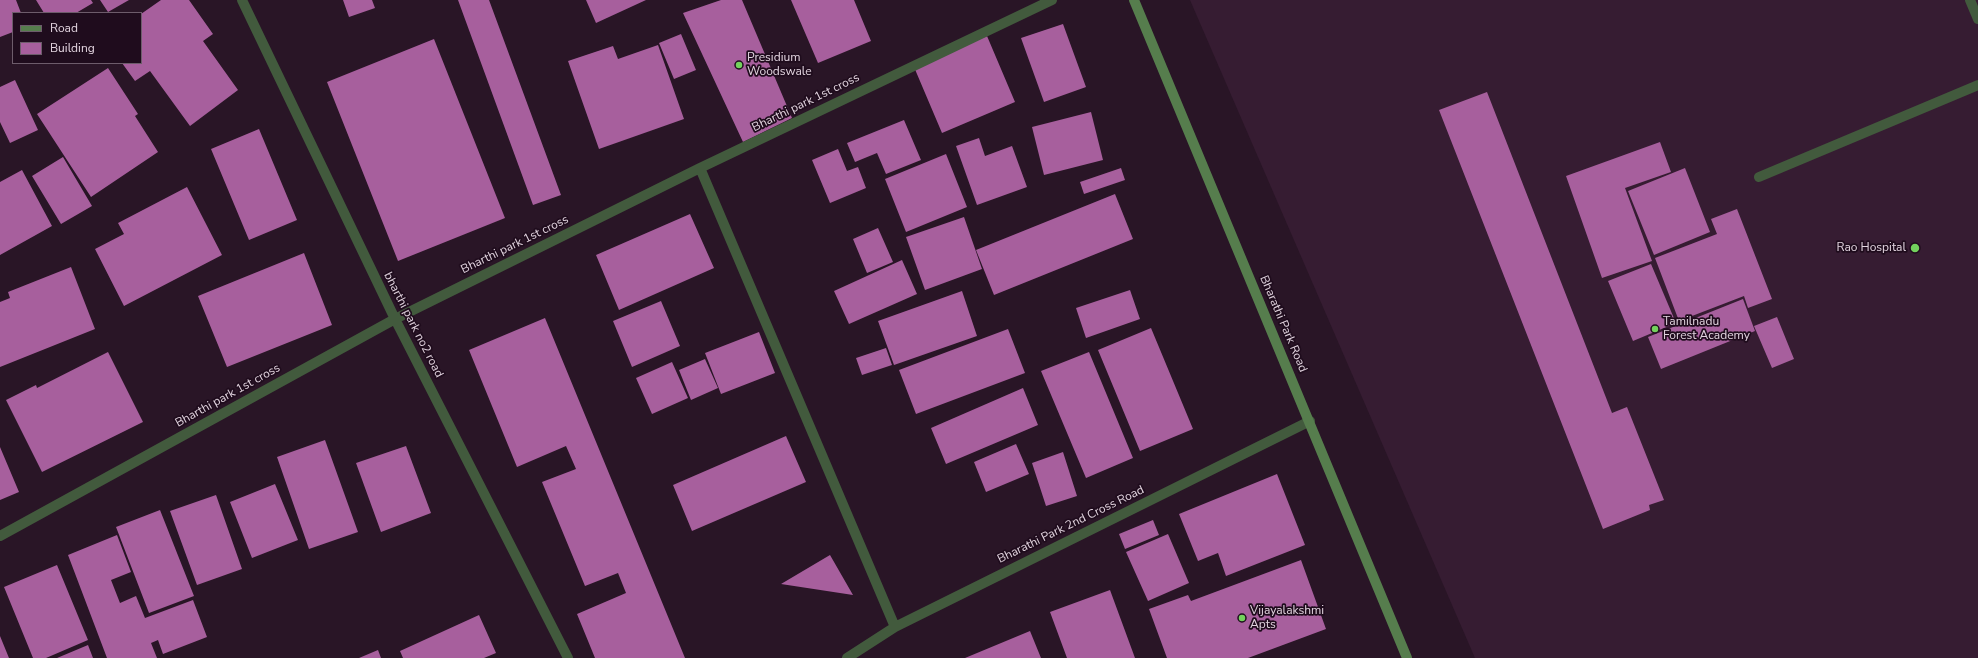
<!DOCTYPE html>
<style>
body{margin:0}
#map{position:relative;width:1978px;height:658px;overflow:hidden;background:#291526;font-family:"Nunito Sans",sans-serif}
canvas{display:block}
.legend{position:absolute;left:12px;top:12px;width:130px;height:52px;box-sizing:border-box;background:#1f0c1d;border:1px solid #6d5c6b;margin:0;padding:5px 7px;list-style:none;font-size:12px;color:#e2d4df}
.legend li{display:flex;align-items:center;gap:8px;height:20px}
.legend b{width:20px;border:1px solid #6d5c6b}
</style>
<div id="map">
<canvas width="1978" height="658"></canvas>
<ul class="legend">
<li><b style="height:5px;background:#567d4d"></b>Road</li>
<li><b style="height:11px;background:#a75f9d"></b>Building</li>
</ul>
</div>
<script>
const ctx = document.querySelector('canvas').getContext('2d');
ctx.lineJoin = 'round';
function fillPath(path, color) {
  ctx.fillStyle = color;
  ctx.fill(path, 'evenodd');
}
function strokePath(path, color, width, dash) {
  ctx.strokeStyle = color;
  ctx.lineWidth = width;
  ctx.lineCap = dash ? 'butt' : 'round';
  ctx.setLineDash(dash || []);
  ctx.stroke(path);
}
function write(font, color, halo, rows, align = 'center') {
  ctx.font = font + ' "Nunito Sans",sans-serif';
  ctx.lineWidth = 3.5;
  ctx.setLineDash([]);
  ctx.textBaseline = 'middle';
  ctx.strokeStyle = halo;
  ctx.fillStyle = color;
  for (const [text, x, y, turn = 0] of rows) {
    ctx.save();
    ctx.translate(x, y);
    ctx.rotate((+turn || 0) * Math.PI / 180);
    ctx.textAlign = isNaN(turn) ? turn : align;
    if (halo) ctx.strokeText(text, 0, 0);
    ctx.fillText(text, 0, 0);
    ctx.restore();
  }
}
const built = new Path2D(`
 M1190,0H1978V658H1475Z`);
const building = new Path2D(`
 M0,0H16L21,13H13V32L0,37Z
 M36,0H91L93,3L76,13H44Z
 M100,0H129L108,12Z
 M161,0H189L213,34L203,41L238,90L190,126L150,71L135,81L122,63H141V14Z
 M343,0H372L375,8L349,17Z
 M458,0H489L561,195L533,205Z
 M586,0H646L596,23Z
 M721,0H742L792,118L743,142L683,13Z
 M791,0H854L871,41L818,63Z
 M1063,24L1086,87L1044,102L1021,38Z
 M681,34L696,70L674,79L659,43Z
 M987,36L1015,102L942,133L914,67Z
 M434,39L505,218L398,261L327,82Z
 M658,45L684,119L599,149L568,61L613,46L618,59Z
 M108,68L138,114L135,116L158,152L91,197L37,114Z
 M15,80L38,130L10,143L0,122V87Z
 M1487,92L1612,413L1627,407L1664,500L1649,505L1650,510L1603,529L1439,110Z
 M1091,112L1103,160L1044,175L1032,127Z
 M904,120L921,160L886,174L877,153L855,162L847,143Z
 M259,129L297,220L249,240L211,149Z
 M979,138L985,156L1012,146L1027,187L977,205L956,146Z
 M1660,142L1671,172L1625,188L1652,261L1602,278L1566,176Z
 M838,149L847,171L858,167L866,188L830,203L812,160Z
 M946,154L967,207L906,232L885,179Z
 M63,157L92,206L61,224L32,176Z
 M1121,168L1125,180L1084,194L1080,182Z
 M1685,168L1710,232L1654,255L1628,191Z
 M22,170L52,226L0,255V182Z
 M187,187L222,255L124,306L95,249L124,234L118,223Z
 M1115,194L1133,239L994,295L976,250Z
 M1737,209L1772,299L1748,308L1744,296L1679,321L1655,258L1717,234L1711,219Z
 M690,214L714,268L619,310L596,255Z
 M964,217L982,269L925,290L906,237Z
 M878,228L893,262L867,273L853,239Z
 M304,253L332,325L227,367L198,296Z
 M902,260L917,294L849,324L834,291Z
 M1651,264L1676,323L1633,341L1608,281Z
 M71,267L95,329L0,367V302L10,298L8,292Z
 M1130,290L1140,319L1086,338L1076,308Z
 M962,291L977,336L894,365L878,321Z
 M1743,299L1755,331L1661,369L1648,337Z
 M661,301L680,346L632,367L613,321Z
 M1777,317L1794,359L1772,368L1754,326Z
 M545,318L685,658H595L577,614L626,593L618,573L585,586L542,482L576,469L566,446L517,467L469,350Z
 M1151,328L1193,429L1140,451L1098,350Z
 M1008,329L1025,373L916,414L899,370Z
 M759,332L775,373L721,394L705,353Z
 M886,348L892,365L862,375L856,358Z
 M108,352L143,422L42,472L6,400L36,385L37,388Z
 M1089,352L1133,458L1086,478L1041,371Z
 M705,359L718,388L691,400L679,370Z
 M672,362L688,398L652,414L636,378Z
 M1023,388L1038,425L946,464L931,428Z
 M786,436L806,482L692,531L673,485Z
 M325,440L358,532L309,549L277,457Z
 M1016,444L1029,474L986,492L974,462Z
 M406,446L431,513L381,532L356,463Z
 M0,447L19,492L0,500Z
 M1063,452L1077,496L1046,506L1032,463Z
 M1277,474L1305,545L1226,576L1218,553L1198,561L1179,514Z
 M275,484L298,540L252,558L230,502Z
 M216,495L242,569L197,585L170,511Z
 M160,510L194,596L149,613L116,527Z
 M1153,520L1159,535L1125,549L1119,534Z
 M1168,534L1189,583L1148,601L1126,552Z
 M117,535L131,572L111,580L120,603L136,596L145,618L193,600L207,637L163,654L158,640L151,643L157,658H107L68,555Z
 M830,555L853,595L781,584Z
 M1301,560L1326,629L1248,658H1167L1149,609L1188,595L1191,601Z
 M57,565L88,640L46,658H33L4,587Z
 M1110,590L1135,658H1067L1050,612Z
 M479,615L496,653L484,658H403L400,651Z
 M1030,631L1041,658H965Z
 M0,636L9,658H0Z
 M88,645L93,658H57Z
 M378,650L381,658H359Z`);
const service = new Path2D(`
 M1970,0L1978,19`);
const minor = new Path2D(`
 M242,0L395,319L568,658
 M700,168L895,627
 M1759,177L1978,85
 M0,536L395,319L700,168L1052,0
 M847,658L895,627L1310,421`);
const secondary = new Path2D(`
 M1134,0L1407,658`);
const markers = [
 [739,65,4,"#73d25d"],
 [1915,248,5,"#73d25d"],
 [1655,329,4,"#73d25d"],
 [1242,618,4,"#73d25d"]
];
const poiNames = [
 ["Presidium",747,58],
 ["Woodswale",747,72],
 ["Rao Hospital",1906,248,"right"],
 ["Tamilnadu",1663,322],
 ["Forest Academy",1663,336],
 ["Vijayalakshmi",1250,611],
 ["Apts",1250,625]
];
const streetNames = [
 ["Bharthi park 1st cross",806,103,-26],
 ["Bharthi park 1st cross",515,245,-26],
 ["Bharathi Park Road",1283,324,67],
 ["bharthi park no2 road",413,325,63],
 ["Bharthi park 1st cross",228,396,-29],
 ["Bharathi Park 2nd Cross Road",1071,525,-26]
];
fillPath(built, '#361c32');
fillPath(building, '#a75f9d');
strokePath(service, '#425a3d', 10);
strokePath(minor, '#425a3d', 10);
strokePath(secondary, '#567d4d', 10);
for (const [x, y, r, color] of markers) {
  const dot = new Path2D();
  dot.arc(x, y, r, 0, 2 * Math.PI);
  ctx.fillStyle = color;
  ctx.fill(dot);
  strokePath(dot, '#1f0c1d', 1.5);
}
write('12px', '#e2d4df', '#1f0c1d', poiNames, 'left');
write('12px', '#e2d4df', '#1f0c1d', streetNames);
</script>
